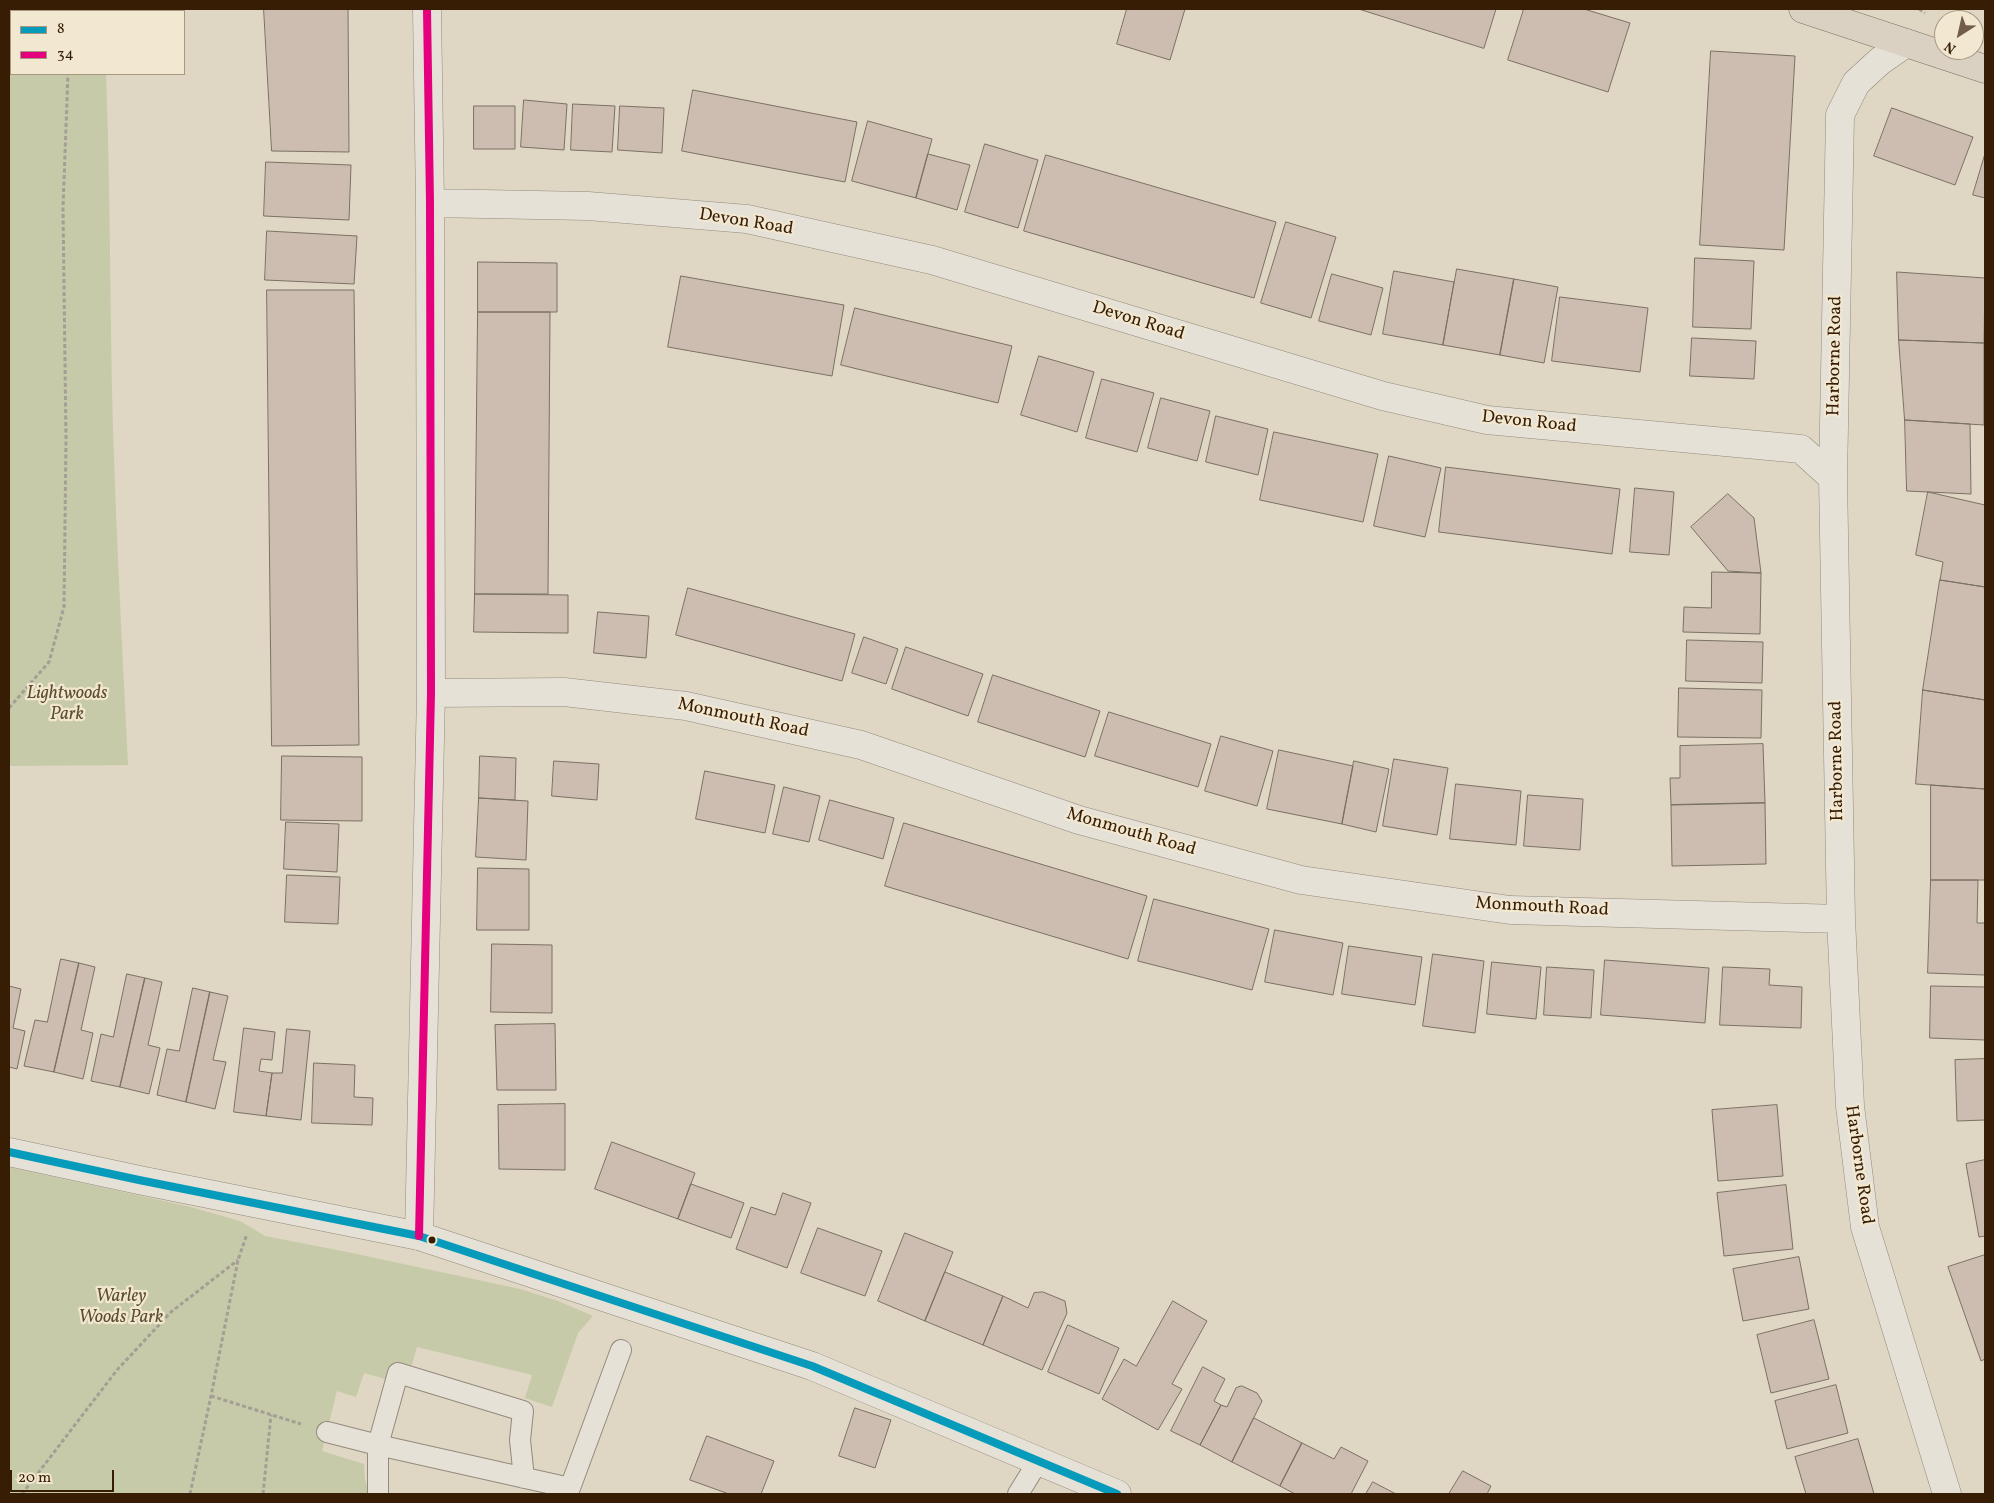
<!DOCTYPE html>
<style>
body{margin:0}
#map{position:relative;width:1994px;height:1503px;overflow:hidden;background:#dfd6c3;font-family:Vollkorn,serif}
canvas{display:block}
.frame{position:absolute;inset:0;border:10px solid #381d05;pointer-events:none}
.legend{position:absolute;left:10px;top:10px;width:175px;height:65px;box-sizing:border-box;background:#f2e7d0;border:1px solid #a8967f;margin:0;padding:6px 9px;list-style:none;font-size:15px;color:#381d05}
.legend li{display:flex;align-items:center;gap:10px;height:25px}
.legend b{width:25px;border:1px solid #a8967f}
.north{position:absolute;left:1934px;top:10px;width:50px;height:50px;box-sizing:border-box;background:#f2e7d0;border:1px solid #a8967f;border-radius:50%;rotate:215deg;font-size:14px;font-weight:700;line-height:20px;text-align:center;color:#381d05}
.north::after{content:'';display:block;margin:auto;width:18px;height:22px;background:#725e48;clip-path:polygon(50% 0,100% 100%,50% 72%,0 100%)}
.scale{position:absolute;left:10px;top:1470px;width:104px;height:22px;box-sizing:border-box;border:2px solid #381d05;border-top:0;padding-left:6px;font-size:15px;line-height:18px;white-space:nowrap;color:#381d05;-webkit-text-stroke:4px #f2e7d0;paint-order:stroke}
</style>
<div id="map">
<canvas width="1994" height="1503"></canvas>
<div class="frame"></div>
<ul class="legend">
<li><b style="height:6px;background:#069bba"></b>8</li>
<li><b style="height:6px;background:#e5007d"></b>34</li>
</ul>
<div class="north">N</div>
<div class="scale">20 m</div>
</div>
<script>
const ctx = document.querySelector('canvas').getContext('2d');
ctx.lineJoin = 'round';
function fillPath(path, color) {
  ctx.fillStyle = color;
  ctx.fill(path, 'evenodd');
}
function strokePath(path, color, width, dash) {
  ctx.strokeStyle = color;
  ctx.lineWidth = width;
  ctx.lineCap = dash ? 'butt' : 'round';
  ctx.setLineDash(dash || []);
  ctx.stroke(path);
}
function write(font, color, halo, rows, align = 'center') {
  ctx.font = font + ' Vollkorn,serif';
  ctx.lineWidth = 4.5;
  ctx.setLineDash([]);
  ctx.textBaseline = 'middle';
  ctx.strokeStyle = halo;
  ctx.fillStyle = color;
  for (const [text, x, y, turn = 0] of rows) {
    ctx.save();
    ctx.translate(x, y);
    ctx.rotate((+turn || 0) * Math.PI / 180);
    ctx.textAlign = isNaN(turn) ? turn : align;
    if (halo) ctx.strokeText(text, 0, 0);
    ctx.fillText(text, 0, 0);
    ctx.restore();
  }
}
const green = new Path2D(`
 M9,9H103L104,11H11V74H106C110,180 110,285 112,391C115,516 122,640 128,765L9,766Z
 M9,1167L187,1206L240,1221L265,1236L352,1253L520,1289L558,1301L593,1316L578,1333L552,1407L525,1398L532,1375L417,1347L406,1385L364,1373L356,1397L337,1391L322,1451L364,1464L365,1480L370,1494H9Z`);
const building = new Path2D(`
 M264,9H348L349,152L272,151Z
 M1127,9H1185L1170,60L1117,44Z
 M1359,9H1496L1484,48Z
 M1524,9H1584L1630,23L1608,92L1508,60Z
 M1711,51L1795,56L1784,250L1700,245Z
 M693,90L857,122L845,182L682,151Z
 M524,100L567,104L564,150L521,147Z
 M573,104L615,106L612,152L571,150Z
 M474,106H515V149H474Z
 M620,106L664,108L662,153L618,150Z
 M1892,108L1973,137L1955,185L1874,156Z
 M868,121L932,139L916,198L852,181Z
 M985,144L1038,160L1018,228L965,212Z
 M928,154L970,165L957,210L916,198Z
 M1985,154V198L1973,195Z
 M1046,155L1276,222L1254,298L1024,231Z
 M266,162L351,165L349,220L264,216Z
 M1286,222L1336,237L1311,318L1261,303Z
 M267,231L357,236L354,284L265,280Z
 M1695,258L1754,261L1751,329L1693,327Z
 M478,262L557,263V312H478Z
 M1457,269L1514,279L1500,355L1443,345Z
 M1394,271L1454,282L1443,345L1383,334Z
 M1897,272L1985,278L1984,343L1899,340Z
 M1332,274L1383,288L1371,335L1319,321Z
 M681,276L844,305L832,376L668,347Z
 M1514,279L1558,287L1544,363L1500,355Z
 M267,290H354L359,745L272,746Z
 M1560,297L1648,308L1640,372L1552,361Z
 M855,308L1012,346L998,403L841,365Z
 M478,312H550L548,594H475Z
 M1692,338L1756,341L1754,379L1690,376Z
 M1899,340L1984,343V425L1905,420Z
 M1039,356L1094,372L1077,432L1021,415Z
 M1102,379L1154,393L1137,452L1086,438Z
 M1161,398L1210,411L1197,461L1148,448Z
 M1216,416L1268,429L1258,475L1206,462Z
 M1905,420L1970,424L1971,494L1907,491Z
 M1274,432L1378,454L1363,522L1260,500Z
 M1389,456L1441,468L1425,537L1374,526Z
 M1446,467L1620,489L1612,554L1439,532Z
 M1635,488L1674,492L1669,555L1630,552Z
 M1928,492L1985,505V587L1940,580L1943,562L1916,555Z
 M1728,494L1754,518L1761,573L1728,571L1691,527Z
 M1712,572L1761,573L1760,634L1683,632L1684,607L1711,608Z
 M1940,580L1985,587V700L1923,690Z
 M688,588L855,634L842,681L676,635Z
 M475,594L568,595V633L474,632Z
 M598,612L649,616L646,658L594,653Z
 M864,637L898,649L886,684L852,673Z
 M1687,640L1763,642L1762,683L1686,681Z
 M906,647L983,674L968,716L892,689Z
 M993,675L1100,711L1085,757L978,722Z
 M1679,688L1762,690L1761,738L1678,737Z
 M1923,690L1985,700V789L1916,784Z
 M1109,712L1211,744L1198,787L1095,756Z
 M1221,736L1273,751L1257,806L1205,791Z
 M1763,744L1765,803L1671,805L1670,778H1680V746Z
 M1279,750L1353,766L1342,824L1267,809Z
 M282,756L362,757V821L281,820Z
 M480,756L516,758L515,800L479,798Z
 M1394,759L1448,768L1437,835L1383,826Z
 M554,761L599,764L597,800L552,796Z
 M1354,761L1389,769L1376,832L1342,824Z
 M705,771L775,785L765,833L696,819Z
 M1456,784L1521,791L1516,845L1450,839Z
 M1931,785L1985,789V880H1931Z
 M784,787L820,796L809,842L773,834Z
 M1528,795L1583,799L1580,850L1524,846Z
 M479,798L528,801L526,860L476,857Z
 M830,800L894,818L883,859L819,840Z
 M1765,803L1766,864L1672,866L1671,805Z
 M286,822L339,824L337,872L284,869Z
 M904,823L1147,896L1128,959L885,886Z
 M478,868L529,869V930H477Z
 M287,875L340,877L338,924L285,922Z
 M1931,880H1978L1977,923H1985V975L1928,973Z
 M1154,899L1269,929L1252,990L1138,961Z
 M1275,930L1343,943L1333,995L1265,982Z
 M492,944L552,945V1013L491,1012Z
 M1349,946L1422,957L1415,1005L1342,994Z
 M1433,954L1484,961L1475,1033L1423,1026Z
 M61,959L79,963L54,1072L24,1066L35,1020L47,1022Z
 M1605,960L1709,968L1705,1023L1601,1015Z
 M1492,962L1541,967L1536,1019L1487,1014Z
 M79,963L95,967L81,1030L93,1033L83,1079L54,1072Z
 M1547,967L1594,970L1591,1018L1544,1015Z
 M1723,967L1770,969L1769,985L1802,987L1801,1028L1720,1025Z
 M127,974L145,978L120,1087L91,1081L101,1034L113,1037Z
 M145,978L162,982L148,1045L160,1048L149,1094L120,1087Z
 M9,986L21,989L13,1028L25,1031L17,1069L9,1067Z
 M1931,986L1985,987V1040L1930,1038Z
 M193,988L210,992L186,1102L157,1095L167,1049L179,1051Z
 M210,992L228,996L213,1060L226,1062L215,1109L186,1102Z
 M555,1024L556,1090H497L495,1025Z
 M244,1028L275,1032L272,1060L261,1059L259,1071L272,1073L266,1116L234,1112Z
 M287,1029L310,1031L301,1120L266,1116L272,1073H282Z
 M1985,1059V1120L1957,1121L1955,1060Z
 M314,1063L355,1065L354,1097L373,1098L372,1125L312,1123Z
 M565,1104V1170L499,1169L498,1105Z
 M1777,1105L1783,1176L1718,1181L1712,1110Z
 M612,1142L695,1173L678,1219L595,1189Z
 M1985,1160V1236L1979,1237L1966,1164Z
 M691,1184L744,1203L731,1238L678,1219Z
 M1786,1185L1793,1249L1724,1256L1717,1193Z
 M783,1193L811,1203L787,1268L736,1249L751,1207L775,1215Z
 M818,1228L882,1251L865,1296L801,1273Z
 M905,1233L953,1252L925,1321L878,1301Z
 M1985,1255V1359L1981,1361L1948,1267Z
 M1799,1257L1809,1309L1743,1321L1733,1269Z
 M945,1272L1003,1296L983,1345L925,1321Z
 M1043,1292L1065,1301L1067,1313L1042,1370L983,1345L1003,1296L1028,1308L1034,1293Z
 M1173,1301L1207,1321L1172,1384L1182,1389L1158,1430L1102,1399L1124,1359L1136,1366Z
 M1814,1320L1829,1379L1771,1393L1757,1335Z
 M1068,1325L1119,1348L1099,1394L1048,1372Z
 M1203,1367L1225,1379L1214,1401L1221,1405L1200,1445L1171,1431Z
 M1836,1385L1848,1433L1787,1449L1775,1401Z
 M1242,1386L1257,1393L1262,1401L1232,1462L1200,1445L1221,1405L1227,1407L1236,1388Z
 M855,1408L891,1420L875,1468L839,1456Z
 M1254,1418L1302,1443L1280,1486L1232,1462Z
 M707,1436L774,1461L761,1494H729L690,1480Z
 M1858,1439L1874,1494H1806L1795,1457Z
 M1302,1443L1334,1459L1341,1447L1368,1461L1351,1494H1295L1280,1486Z
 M1463,1471L1491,1486L1487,1494H1449Z
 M1373,1482L1396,1494H1366Z`);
const path = new Path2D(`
 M1919,9L1925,13
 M70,11V9
 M9,708L49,662L64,607L66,439L63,208L68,74
 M211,1396L301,1424
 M22,1494L117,1370L171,1312L238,1260
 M190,1494L211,1396L238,1260L247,1234
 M263,1494L271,1415`);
const service = new Path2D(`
 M327,1432L378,1445V1494
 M524,1478L520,1440L523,1411L398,1373L378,1445L570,1488L621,1350
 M1018,1494L1039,1460`);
const minor = new Path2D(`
 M1906,43L1880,61L1856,83L1840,115L1833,478L1841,919L1850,1106L1865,1227L1947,1494
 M430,203L588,206L747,219L932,260L1383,396L1487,420L1801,449L1833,478
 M431,693L564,692L686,706L861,745L1079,820L1301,880L1510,910L1841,919
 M419,1236L431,693L430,203L427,9`);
const tertiary = new Path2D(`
 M9,1152L139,1180L419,1236L812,1366L1117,1494`);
const trunk = new Path2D(`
 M1803,9L1985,69`);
const bus1 = new Path2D(`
 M9,1152L139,1180L419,1236L812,1366L1117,1494`);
const bus2 = new Path2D(`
 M419,1236L431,693L430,203L427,9`);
const markers = [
 [432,1240,4.5,"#381d05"]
];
const streetNames = [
 ["Devon Road",746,223,9],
 ["Devon Road",1138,322,17],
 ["Harborne Road",1836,356,-89],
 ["Devon Road",1529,423,6],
 ["Monmouth Road",743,719,12],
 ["Harborne Road",1838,761,-91],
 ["Monmouth Road",1131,833,16],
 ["Monmouth Road",1542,908,3],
 ["Harborne Road",1858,1165,82]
];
const parkNames = [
 ["Lightwoods",67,695],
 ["Park",67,716],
 ["Warley",121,1298],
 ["Woods Park",121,1319]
];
fillPath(green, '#c6caa9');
fillPath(building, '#cdbdb1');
strokePath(building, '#7a7164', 1);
strokePath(service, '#938a7d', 22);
strokePath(minor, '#938a7d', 29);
strokePath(tertiary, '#938a7d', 29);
strokePath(trunk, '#7a7164', 29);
strokePath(path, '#a59e94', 3, [4, 2.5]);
strokePath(service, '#e6e1d7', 20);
strokePath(minor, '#e6e1d7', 28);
strokePath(tertiary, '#e6e1d7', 28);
strokePath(trunk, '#dad1c2', 28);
strokePath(bus1, '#069bba', 8);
strokePath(bus2, '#e5007d', 8);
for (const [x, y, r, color] of markers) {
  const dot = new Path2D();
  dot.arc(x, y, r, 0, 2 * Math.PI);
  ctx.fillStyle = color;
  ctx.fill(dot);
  strokePath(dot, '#f2e7d0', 2);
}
write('18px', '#381d05', '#f2e7d0', streetNames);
write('italic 18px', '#5c4e30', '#f2e7d0', parkNames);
</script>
